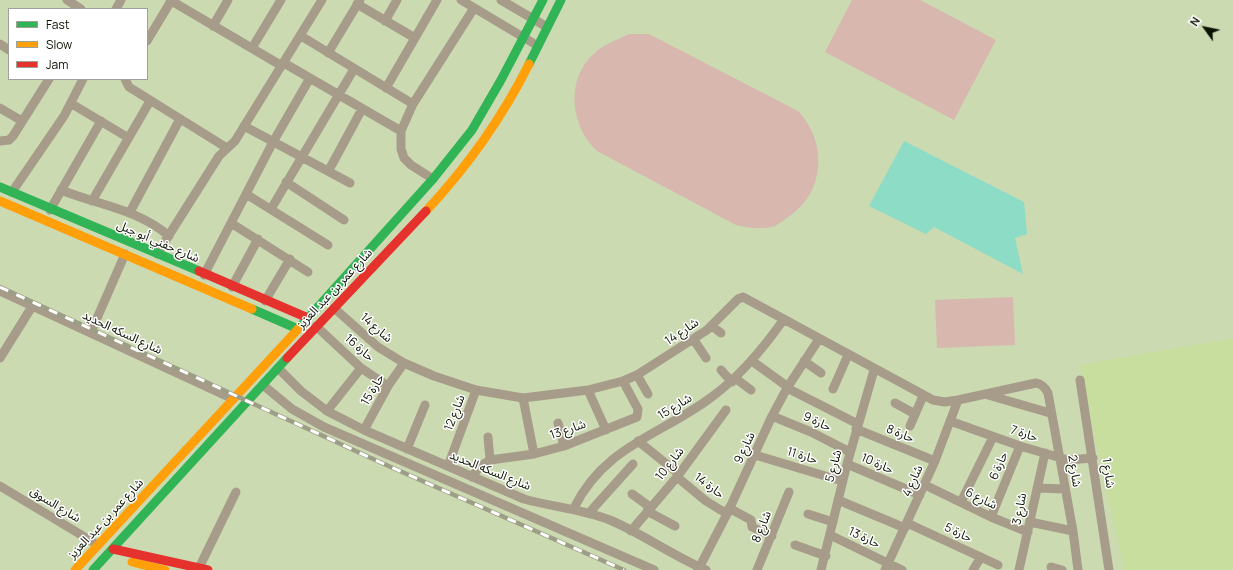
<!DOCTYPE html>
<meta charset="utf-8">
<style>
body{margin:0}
#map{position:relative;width:1233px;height:570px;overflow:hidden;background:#ccdab2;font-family:Manrope,sans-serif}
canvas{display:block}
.legend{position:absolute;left:8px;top:8px;width:140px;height:72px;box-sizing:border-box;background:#fff;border:1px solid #9da199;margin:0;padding:5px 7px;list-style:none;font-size:12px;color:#0b1300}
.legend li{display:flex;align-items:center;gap:8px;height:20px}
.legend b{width:20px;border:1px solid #9da199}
.north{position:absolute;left:1185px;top:8px;width:40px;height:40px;-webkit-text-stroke:3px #fff;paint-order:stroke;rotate:303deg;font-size:11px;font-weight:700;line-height:16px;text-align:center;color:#0b1300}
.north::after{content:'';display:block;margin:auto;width:14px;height:18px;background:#0b1300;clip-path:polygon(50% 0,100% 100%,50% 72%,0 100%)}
</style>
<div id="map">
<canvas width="1233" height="570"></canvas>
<ul class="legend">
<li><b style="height:5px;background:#30b455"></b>Fast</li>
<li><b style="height:5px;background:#ff9f0a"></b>Slow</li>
<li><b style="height:5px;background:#e5322d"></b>Jam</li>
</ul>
<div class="north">N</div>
</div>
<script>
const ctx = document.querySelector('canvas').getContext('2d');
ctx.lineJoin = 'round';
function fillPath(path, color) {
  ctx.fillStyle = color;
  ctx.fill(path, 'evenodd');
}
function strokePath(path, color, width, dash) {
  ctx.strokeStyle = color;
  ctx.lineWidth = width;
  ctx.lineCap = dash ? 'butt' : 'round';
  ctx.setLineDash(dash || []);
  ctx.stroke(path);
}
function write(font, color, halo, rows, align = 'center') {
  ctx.font = font + ' Manrope,"Noto Sans Arabic",sans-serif';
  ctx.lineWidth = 3;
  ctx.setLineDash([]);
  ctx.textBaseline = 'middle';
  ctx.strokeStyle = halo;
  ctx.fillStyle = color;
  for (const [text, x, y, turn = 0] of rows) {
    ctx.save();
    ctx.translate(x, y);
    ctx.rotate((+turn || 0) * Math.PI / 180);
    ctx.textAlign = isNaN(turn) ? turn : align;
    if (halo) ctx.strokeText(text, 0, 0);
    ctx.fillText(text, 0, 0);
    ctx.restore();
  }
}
const built = new Path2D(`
 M1233,338V570H1124L1079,365Z`);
const green = new Path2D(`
 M852,0H920L996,40L954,120L825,52Z
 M629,34H649L798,111C828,142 825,194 788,217C784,220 779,224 775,226C762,230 749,228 736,225L597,151C567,122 565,70 604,46C612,41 621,38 629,34Z
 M1013,297L1015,345L937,348L935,300Z`);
const water = new Path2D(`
 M904,141L1024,202L1027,234L1015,238L1023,274L934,227L926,234L869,206Z`);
const street = new Path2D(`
 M67,0L81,9
 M170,0L282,66
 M461,0L538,46
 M501,0L547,27
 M357,4L415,38
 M116,9L121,0
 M385,21L397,0
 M213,26L228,0
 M301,36L413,104
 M147,41L171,1
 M0,44L9,50
 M252,48L281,0
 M328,53L360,0
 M284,63L401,131
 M125,79L129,87L227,148
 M386,88L437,0
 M72,104L127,137
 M0,108L22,121
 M244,126L350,183
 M0,141L9,140L13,136L49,79
 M329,170L362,109
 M433,179L411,165L404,158L401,149V131L413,104L474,8
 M286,182L344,220
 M61,190C98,205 138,209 169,236
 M12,192L64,116L83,79
 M246,194L328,245
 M92,201L150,101
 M271,209L354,69
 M50,210L101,121
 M130,212L180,119
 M231,223L308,272
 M157,254L219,156L235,141L322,0
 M204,275L273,142L310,78
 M232,287L258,239
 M0,291L233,399
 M265,301L290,259
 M334,308L378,347L404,363L434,376L476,390L523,398L588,390L623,381L637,375L707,330L738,299L743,297L933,400L945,402L958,400L1036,383C1042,384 1045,387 1048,393L1073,531L1078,570
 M316,326L361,368L388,386
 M712,326L721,333
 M91,332L125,254
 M694,340L706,358
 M0,358L33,305
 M752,361L788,387
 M804,361L821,373
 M278,368L301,391L327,411L364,430L524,499C553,507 582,509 610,520C643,534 673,556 706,570
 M721,370L732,382
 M637,375L648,394
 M735,378L751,390
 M1080,380L1109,570
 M263,385L292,409L324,427L654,570
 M787,388L858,424
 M833,389L848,355
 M588,390L606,430
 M988,395L1050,413
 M523,398L534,454
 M895,403L915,414
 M327,411L361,368
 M772,416L811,432L850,452
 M950,421L1020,446L1068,460L1093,458
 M558,423L564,446
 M910,426L923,396
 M856,429L935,461
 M364,430L388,386L404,363
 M488,437L490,460
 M638,441L679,474
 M407,449L425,405
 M755,455L842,481
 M847,464L920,495
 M448,466L476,390
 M472,477L480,466L490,460L534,454L564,446L637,417L638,409L623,381
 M677,477L706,501L727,514
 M925,485L991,517L1028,532
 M0,486L98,545
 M1037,488L1065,489
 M632,494L650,507
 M838,500L905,528
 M961,502L993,437
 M574,508C604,447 658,436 709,399C740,377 763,349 784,319
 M729,508L751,520L752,527L772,536
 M647,511L675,526
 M589,513L633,464
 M808,514L833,522
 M991,517L1020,446
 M1030,522L1073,531
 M907,523L998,565
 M631,531L677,477L726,410
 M830,535L902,570
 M795,545L826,556
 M1051,567L1062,570
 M198,570L236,492
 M698,570L727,514L772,416L787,388L819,339
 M757,570L789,492
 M821,570L847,464L874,370
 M885,570L935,461L958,400
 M973,570L981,557
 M1019,570L1045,453`);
const fast = new Path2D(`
 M529,64L561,0
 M0,187L199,271
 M252,309L298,329
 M299,328L433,179L472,130L501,80L543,0
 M93,570L287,358`);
const slow = new Path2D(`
 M0,201L252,309
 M426,211C467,167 502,118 529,64
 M132,562L165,570
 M75,570L299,328`);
const jam = new Path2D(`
 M199,271L308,318
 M287,358L426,211
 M113,549L208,570`);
const rail = new Path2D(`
 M0,287L384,464L624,570`);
const streetNames = [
 ["شارع حفني أبو جبل",158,242,23],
 ["شارع عمر بن عبد العزيز",335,289,-47],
 ["شارع 14",376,328,41],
 ["شارع 14",682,332,-34],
 ["شارع السكه الحديد",122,333,25],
 ["حارة 16",359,348,41],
 ["حارة 15",373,390,-60],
 ["شارع 15",675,407,-32],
 ["شارع 12",455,413,-69],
 ["حارة 9",817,422,25],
 ["شارع 13",568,430,-19],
 ["حارة 8",900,434,22],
 ["حارة 7",1024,434,18],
 ["شارع 9",745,448,-65],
 ["حارة 11",802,456,17],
 ["شارع 10",670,464,-52],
 ["حارة 10",877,464,23],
 ["شارع 5",834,466,-75],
 ["حارة 6",999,466,-67],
 ["شارع السكه الحديد",490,471,22],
 ["شارع 2",1074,471,81],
 ["شارع 1",1108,473,82],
 ["شارع 4",913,481,-66],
 ["حارة 14",709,486,36],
 ["شارع 6",981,499,26],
 ["شارع السوق",55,505,31],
 ["شارع 3",1020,509,-79],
 ["شارع عمر بن عبد العزيز",106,519,-47],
 ["شارع 8",762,527,-68],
 ["حارة 5",958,533,25],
 ["حارة 13",864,538,25]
];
fillPath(built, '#c8de9f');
fillPath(green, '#d7b7ae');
fillPath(water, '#8cdcc6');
strokePath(street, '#a79c8a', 9);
strokePath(fast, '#30b455', 9);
strokePath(slow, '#ff9f0a', 9);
strokePath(jam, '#e5322d', 9);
strokePath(rail, '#9d9e86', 4.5);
strokePath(rail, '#fff', 3, [9]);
write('12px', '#0b1300', '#fff', streetNames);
</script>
